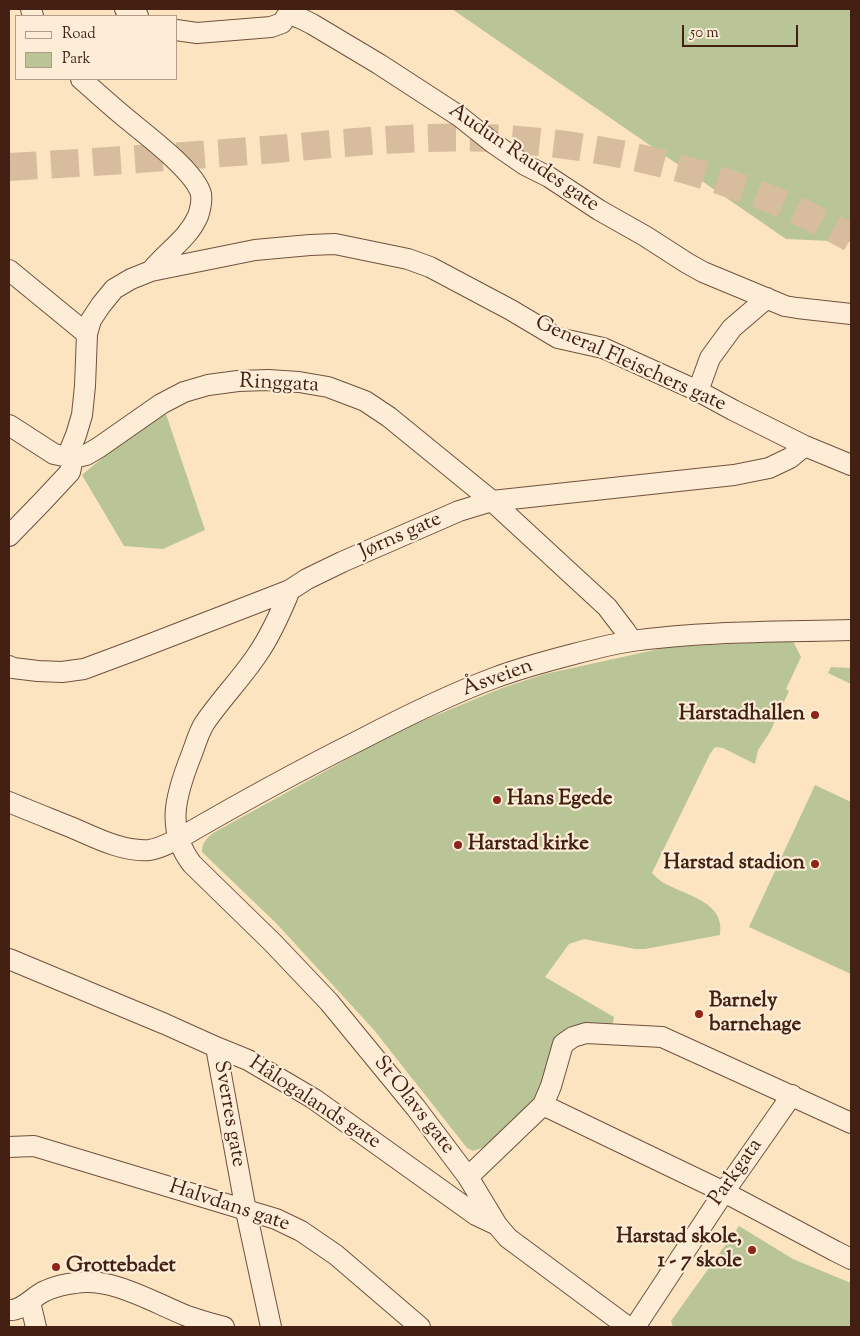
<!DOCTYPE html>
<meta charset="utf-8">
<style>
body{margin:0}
#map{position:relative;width:860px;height:1336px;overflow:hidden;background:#fce4c0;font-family:"Sorts Mill Goudy",serif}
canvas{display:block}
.frame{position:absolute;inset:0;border:10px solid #432012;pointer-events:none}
.legend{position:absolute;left:15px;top:15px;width:162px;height:65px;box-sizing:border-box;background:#fdedd6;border:1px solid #b39b88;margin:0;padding:6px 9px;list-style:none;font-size:15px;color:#432012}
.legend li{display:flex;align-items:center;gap:10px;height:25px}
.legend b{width:25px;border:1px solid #b39b88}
.scale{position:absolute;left:682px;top:25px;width:116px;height:22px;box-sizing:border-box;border:2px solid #432012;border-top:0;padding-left:6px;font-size:15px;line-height:18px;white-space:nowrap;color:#432012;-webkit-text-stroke:4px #fdedd6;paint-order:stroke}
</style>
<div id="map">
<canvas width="860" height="1336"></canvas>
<div class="frame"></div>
<ul class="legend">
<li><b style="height:6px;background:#fdedd6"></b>Road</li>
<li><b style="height:14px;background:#b9c597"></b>Park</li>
</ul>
<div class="scale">50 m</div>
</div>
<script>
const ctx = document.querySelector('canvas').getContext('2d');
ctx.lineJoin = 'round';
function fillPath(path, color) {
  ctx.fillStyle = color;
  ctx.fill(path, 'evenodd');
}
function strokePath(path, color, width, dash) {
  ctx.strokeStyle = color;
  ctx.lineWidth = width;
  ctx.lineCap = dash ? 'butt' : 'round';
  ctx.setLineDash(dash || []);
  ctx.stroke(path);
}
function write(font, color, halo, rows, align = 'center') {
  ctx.font = font + ' "Sorts Mill Goudy",serif';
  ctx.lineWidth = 4.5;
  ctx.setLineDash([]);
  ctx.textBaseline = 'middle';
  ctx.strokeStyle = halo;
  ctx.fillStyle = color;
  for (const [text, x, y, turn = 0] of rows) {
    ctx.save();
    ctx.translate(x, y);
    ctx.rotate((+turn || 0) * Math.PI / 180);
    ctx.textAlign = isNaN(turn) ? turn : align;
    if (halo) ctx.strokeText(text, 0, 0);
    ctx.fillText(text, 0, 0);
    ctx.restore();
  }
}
const green = new Path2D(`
 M452,9H851V242L786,239Z
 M165,411L205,530L163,549L124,546L82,475L113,449Z
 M793,641L801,657L786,689L789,691L770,732L758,750L755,764L723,748L715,747L710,754L652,873C656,877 660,881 664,883C687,896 726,902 720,935L645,949H635L584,939L569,944L545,977L614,1017L612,1028L587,1027L538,1097L493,1144L473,1151L467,1148L374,1030L277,924L202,852C202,843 206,839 213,833L382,740L415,724L502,688L545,674L668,647Z
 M831,667L851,668V684L828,673Z
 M815,785L851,802V974L749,927Z
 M739,1226L793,1259L851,1283V1327H673L671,1321Z`);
const highwayTunnel = new Path2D(`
 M9,167C98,162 187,156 276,149C356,142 437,133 518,140C634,149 749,181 851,238`);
const minor = new Path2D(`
 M31,9L33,16
 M125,9L138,16
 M288,14L300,18L312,24L379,64L459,116L493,143L525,165L549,177L599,210L645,236L687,263L703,272L785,306L797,308L851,314
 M176,30L197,33L271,27L282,23L288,14
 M81,79C96,92 111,106 127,119C145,134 195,171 201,194C202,201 200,210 198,216C188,239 166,252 151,271
 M9,270L87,334
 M698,391L710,358L732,328L767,298
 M9,425L54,454L73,458
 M67,457L76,435L82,415L85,386L87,334L91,320L101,305L114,289L131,279L151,271L255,250L310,245L335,244L408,259L430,267L511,310L558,338L603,348L698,391L733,410L805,446L851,465
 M9,536L42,502L70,472L73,458L86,455L98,448L161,404L184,392L208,385L238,381L268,380L299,382L328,387L365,401L389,417L492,501L607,607L626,632L632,641
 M290,590C281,612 271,635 257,655C241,679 220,700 204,724C198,734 195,746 191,756C176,794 165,829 192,864L273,943L329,1002L416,1108L468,1177L497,1225L508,1238L628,1327
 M9,666L13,668L38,671L62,672L84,669L135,650L290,590L307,579L342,562L459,511L492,501L734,475L769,468L790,458L805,446
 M9,802C30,811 51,819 73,828C96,838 123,852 149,850C159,849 169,843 178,839C238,804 298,771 360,740C404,717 448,695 494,678C520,668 547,661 574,654C593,649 613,644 632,641C705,631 779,632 851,630
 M9,959L165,1024L216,1047L248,1060L314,1099L476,1215L497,1225
 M216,1047L246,1211L271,1327
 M543,1105L551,1086L563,1044L573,1037L586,1033L662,1037L851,1123
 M9,1147L34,1146L276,1219L301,1231L336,1255L420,1327
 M468,1177L543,1105L724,1192L835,1251L851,1259
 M30,1302L36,1327
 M9,1310C23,1311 33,1296 45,1291C54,1287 65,1284 75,1283C113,1277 152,1302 187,1316C199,1320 212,1324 224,1327
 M635,1327L724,1192L792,1095`);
const markers = [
 [815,715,5,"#8f2418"],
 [497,800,5,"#8f2418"],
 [458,845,5,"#8f2418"],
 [815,864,5,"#8f2418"],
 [699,1014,5,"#8f2418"],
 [752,1250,5,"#8f2418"],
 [56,1267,5,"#8f2418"]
];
const streetNames = [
 ["Audun Raudes gate",523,159,34],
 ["General Fleischers gate",630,365,24],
 ["Ringgata",279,385,3],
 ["Jørns gate",401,537,-24],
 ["Åsveien",498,679,-20],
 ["Hålogalands gate",314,1104,33],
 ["St Olavs gate",413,1106,52],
 ["Sverres gate",228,1114,80],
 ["Parkgata",737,1173,-55],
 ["Halvdans gate",229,1207,18]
];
const poiNames = [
 ["Harstadhallen",805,715,"right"],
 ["Hans Egede",507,800],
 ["Harstad kirke",468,845],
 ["Harstad stadion",805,864,"right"],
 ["Barnely",709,1002],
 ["barnehage",709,1026],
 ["Harstad skole,",742,1238,"right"],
 ["1 - 7 skole",742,1262,"right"],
 ["Grottebadet",66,1267]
];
fillPath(green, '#b9c597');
strokePath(highwayTunnel, '#d7bd9d', 28, [28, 14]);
strokePath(minor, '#71513e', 22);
strokePath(minor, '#fdedd6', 20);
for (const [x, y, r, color] of markers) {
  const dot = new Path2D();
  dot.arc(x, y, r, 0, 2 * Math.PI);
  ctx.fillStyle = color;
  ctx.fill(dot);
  strokePath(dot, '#fdedd6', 2);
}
write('21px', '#432012', '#fdedd6', streetNames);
write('bold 21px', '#432012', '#fdedd6', poiNames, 'left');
</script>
